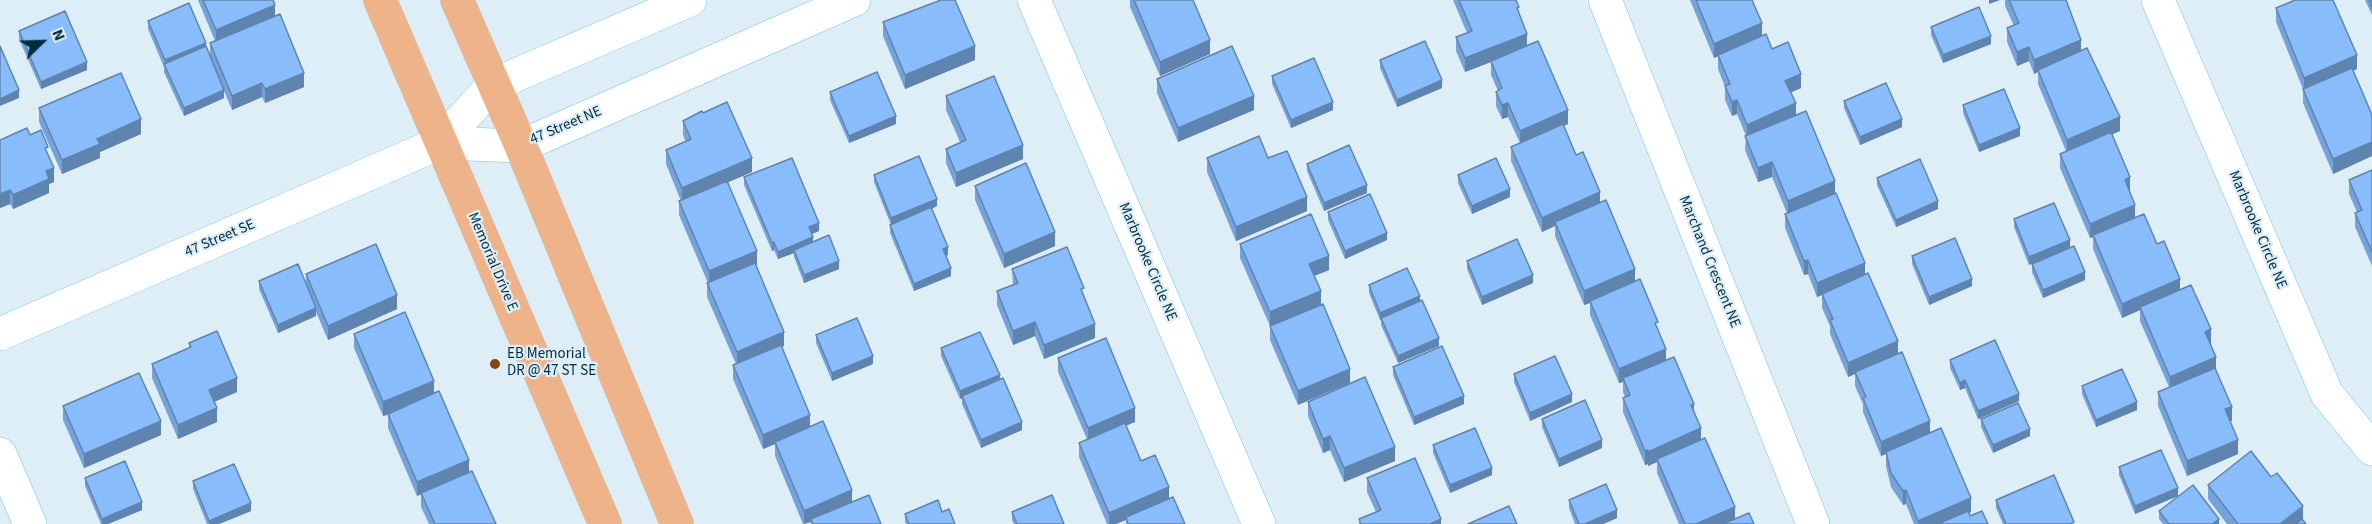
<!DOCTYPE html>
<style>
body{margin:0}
#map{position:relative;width:2372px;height:524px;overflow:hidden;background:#deeef7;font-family:"Source Sans 3",sans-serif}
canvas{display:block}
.north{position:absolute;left:12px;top:12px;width:60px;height:60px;-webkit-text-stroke:4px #deeef7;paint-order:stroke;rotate:67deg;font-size:16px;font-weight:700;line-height:24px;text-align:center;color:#042c3e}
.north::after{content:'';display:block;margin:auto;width:21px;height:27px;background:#042c3e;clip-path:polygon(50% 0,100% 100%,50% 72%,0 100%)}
</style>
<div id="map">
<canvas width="2372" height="524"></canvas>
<div class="north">N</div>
</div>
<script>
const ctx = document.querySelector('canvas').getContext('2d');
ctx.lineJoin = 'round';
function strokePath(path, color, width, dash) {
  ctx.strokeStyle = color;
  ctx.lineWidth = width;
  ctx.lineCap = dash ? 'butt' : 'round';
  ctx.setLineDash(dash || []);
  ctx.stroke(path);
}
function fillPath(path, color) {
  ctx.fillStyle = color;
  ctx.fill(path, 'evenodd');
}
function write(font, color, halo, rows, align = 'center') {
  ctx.font = font + ' "Source Sans 3",sans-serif';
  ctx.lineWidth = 4.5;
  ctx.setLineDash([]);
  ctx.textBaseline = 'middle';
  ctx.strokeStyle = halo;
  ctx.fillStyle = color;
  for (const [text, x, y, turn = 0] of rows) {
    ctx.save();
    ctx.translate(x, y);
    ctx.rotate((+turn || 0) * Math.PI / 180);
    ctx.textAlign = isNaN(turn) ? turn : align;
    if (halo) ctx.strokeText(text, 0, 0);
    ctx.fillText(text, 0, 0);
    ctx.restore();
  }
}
const minor = new Path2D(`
 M1034,0L1259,524
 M1605,0L1813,524
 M2158,0L2327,394L2372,449
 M440,143L521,146L854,0
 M0,334L440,143L493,85L690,0
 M0,454L30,524`);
const major = new Path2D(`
 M380,0L605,524
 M457,0L521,146L677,524`);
const wall = new Path2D(`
 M198,0H273L275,16L304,87L265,103L262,97L232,110L224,91V98L184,116L164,72V67L148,29V21L206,43V46L210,56V43L215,41Z
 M1130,0H1193L1210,54L1160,76L1130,7Z
 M1453,0H1516L1527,46L1568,124L1564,126L1576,155L1600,202L1635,281L1658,330L1666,360L1694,414L1701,440L1735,519L1754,524H1679L1657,473V462L1648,466V464L1645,465L1623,412V398L1625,397L1623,392V382L1619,383L1590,315V303L1584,305L1555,236V226L1542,232L1511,161V147L1520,143L1508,117L1502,119L1496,106V92L1498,91L1491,75V62L1465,72L1456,51V37L1467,33Z
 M1690,0H1752L1762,36L1801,88L1791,92L1796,115L1835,193L1865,275L1930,433L1971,512L1969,513L1970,516L1988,524H1914L1906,504L1903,505L1891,487L1886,466V454L1881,456L1863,412V404L1855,386V374L1848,377L1830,334V326L1822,308V295L1817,297L1808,274L1804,275L1785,228V214L1787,213L1772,177L1758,182L1745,150L1746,136L1737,114L1732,116L1725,100V87L1718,69V56L1714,58Z
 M2005,0H2066L2081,51L2120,131L2111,134L2130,191V192L2135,218L2157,244L2180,290L2211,344H2210L2216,369L2232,421H2230L2238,454L2187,476L2158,406V392L2169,387L2140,321V310L2122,318L2093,249V237L2090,238L2060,168V154L2066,151L2038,84V72L2034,74L2029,61L2017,66L2007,42V28L2014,26L2005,6Z
 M2365,0H2372V15Z
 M2276,8L2357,69L2353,71L2372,115V156L2333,174L2303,103V89L2276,22Z
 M883,22L975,60L905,89L883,36Z
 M1931,27L1991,44L1943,63L1931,35Z
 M19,31L87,70L41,89L19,39Z
 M1380,60L1442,88L1397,107L1380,68Z
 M1272,76L1333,110L1291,128L1272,84Z
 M1157,79L1254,110L1178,142L1157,93Z
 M830,92L896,124L849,143L830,100Z
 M946,96L1023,159L956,187L946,163V149L960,142L946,110Z
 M1844,101L1902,127L1860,145L1844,108Z
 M1963,105L2020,136L1979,152L1963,113Z
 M39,108L141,134L100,152V158L62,174L39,122Z
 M683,121L752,172L728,182L757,265H756L784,346L781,347L810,427L852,502L881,524H811V522L803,524L775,456V444L763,449L733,379V365L736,364L707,297V283H708L679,215V201H681L666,164V150L686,142L683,135Z
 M30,135L48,155L54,182L49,184V193L13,209L10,204L0,208V140Z
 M1207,158H1268L1307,211L1236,241L1207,172Z
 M1307,164L1367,193L1324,211L1307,171Z
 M2372,170V266L2355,227V213L2357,212L2349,194V180Z
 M874,175L937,206L932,209L948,255L946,256L951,276L914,291L890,233V225H891L874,182Z
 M1458,175L1510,197L1472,214L1458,183Z
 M744,177L819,231L812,234L813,242L839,269L804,283L794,257V253L778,259L774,250L772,251L744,185Z
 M1877,178L1938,209L1896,227L1877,185Z
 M975,186L1055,246L1004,268L975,200Z
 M2054,203L2029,265L2014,227V219Z
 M1328,212L1387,240L1345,259L1328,220Z
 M1240,244L1329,270L1314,276L1298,405L1270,340V326L1240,258Z
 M1912,256L1972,286L1929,305L1912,264Z
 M1467,261L1533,283L1482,305L1467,269Z
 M2032,264L2085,280L2043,298L2032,272Z
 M1012,269L1084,296L1095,338L1044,359L1035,336L1013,345L997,305V291L1013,285Z
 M306,274L397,309L328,340L316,312V316L278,333L259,289V281L306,283Z
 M1369,285L1420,301L1439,346L1398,363L1381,325V320H1380L1369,293Z
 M354,334L434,394L469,472L496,524H429L421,507V494L417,496L388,428V415L383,416L354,348Z
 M816,335L873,364L832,381L816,343Z
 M189,343L237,392L214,402L217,422L178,439L152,378V364L189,348Z
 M941,348L1000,380L1022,430L981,448L962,404V398L960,399L941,356Z
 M1058,358L1135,422L1126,425L1141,461L1169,499L1185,524H1126V520L1116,524H1107L1079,457V443L1087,439L1058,372Z
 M1950,360L2019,401L1978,419L1965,388L1960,390L1950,368Z
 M1393,367L1464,404L1414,425L1393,375Z
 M1514,374L1572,402L1530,421L1514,382Z
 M2082,386L2137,410L2096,427L2082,394Z
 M1308,402L1395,461L1344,482L1330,450L1323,453L1308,416Z
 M63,406L161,435L84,468L63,420Z
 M1542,419L1602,448L1559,467L1542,427Z
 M1981,419L2030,436L1993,453L1981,427Z
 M1433,445L1492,475L1450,493L1433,453Z
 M2119,467L2178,496L2135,514L2119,475Z
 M85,478L142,510L108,524H101L85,486Z
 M1367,478L1441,524H1359V519L1376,512L1367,492Z
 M193,481L251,511L219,524H207L193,489Z
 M2208,485L2303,520L2306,524H2227L2208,499Z
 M1569,500L1617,518L1603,524H1575L1569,508Z
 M1996,500L2074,524H2003L1996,508Z
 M2159,511L2219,524H2163L2159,519Z
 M942,512L955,524H906L905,521V514Z
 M1012,512L1064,524H1014L1012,520Z`);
const shadedWall = new Path2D(`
 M1989,0H2000L1989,4Z
 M275,5V19L216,44V30Z
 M1762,23V37L1714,58V44Z
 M1527,34V48L1465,72V58Z
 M1991,36V44L1943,63V55Z
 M1210,40V54L1160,76V62Z
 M2081,40V54L2038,70V72L2034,74V60Z
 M206,43V50L165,65V60Z
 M975,46V60L905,89V75Z
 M2029,47V61L2017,66V52Z
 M2357,55V69L2304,92V78Z
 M87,62V70L41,89V82Z
 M304,73V87L265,103V89Z
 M1801,74V88L1785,95V81Z
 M1442,80V88L1397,107V100Z
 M262,83V97L232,110V96Z
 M19,90V98L0,106V99Z
 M224,90V98L184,116V108Z
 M1254,96V110L1178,142V128Z
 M1737,100V114L1732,116V102Z
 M1333,102V110L1291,128V120Z
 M1508,103V117L1502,119V105Z
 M1796,103V117L1747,139V125Z
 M1568,110V124L1520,145V131Z
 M896,116V124L849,143V136Z
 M2120,117V131L2067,154V140Z
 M141,119V134L100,152V158L62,174V160L97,139Z
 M1902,119V127L1860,145V137Z
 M2020,128V136L1979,152V145Z
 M2372,142V156L2333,174V159Z
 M1023,145V159L956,187V173Z
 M752,158V172L682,202V188Z
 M1772,162V177L1758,182V168Z
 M54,168V182L49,184V193L13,209V195L46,171Z
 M2130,177V191L2125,194V180Z
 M1835,181V195L1788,215V201Z
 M1367,185V193L1324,211V203Z
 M1510,189V197L1472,214V206Z
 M10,190V204L0,208V194Z
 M1600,192V206L1555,222V226L1542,232V218Z
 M1307,197V211L1236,241V227Z
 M937,199V206L891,226V218Z
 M1938,201V209L1896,227V220Z
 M2135,205V219L2093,235V237L2090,238V224Z
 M819,223V231L809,235V227Z
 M1055,232V246L1004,268V254Z
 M1387,233V240L1345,259V251Z
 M813,237V245L794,250V253L778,259V252Z
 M2070,240V248L2029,265V257Z
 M774,242V250L772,251V243Z
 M948,247V255L943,257V249Z
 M757,251V265L709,285V271Z
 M1329,256V270L1309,278V264Z
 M1808,260V274L1804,275V261Z
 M839,261V269L804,283V275Z
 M1865,263V277L1817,297V283Z
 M951,268V276L914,291V284Z
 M1635,269V283L1590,301V303L1584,305V291Z
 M2085,272V280L2043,298V290Z
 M1533,275V283L1482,305V297Z
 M1972,279V286L1929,305V297Z
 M2180,279V293L2140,307V310L2122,318V304Z
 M1321,291V305L1270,326V312Z
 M397,295V309L328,340V326Z
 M1420,296V303L1381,318L1380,320V313Z
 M316,308V316L278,333V325Z
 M1035,322V336L1013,345V331Z
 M1095,324V338L1044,359V345Z
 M2211,329V344L2205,346V332Z
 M784,332V346L737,366V352Z
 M1439,338V346L1398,363V356Z
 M1898,341V355L1855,372V374L1848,377V363Z
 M1666,349V363L1623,378V382L1619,383V369Z
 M873,356V364L832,381V373Z
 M2216,357V372L2170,391V377Z
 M1350,369V383L1298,405V391Z
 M1000,375V383L962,396V398L960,399V391Z
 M237,378V392L209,404V390Z
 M1965,380V388L1960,390V383Z
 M434,381V395L383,416V402Z
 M1572,394V402L1530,421V413Z
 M2019,394V401L1978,419V411Z
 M1464,396V404L1414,425V417Z
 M2137,402V410L2096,427V420Z
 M1694,404V418L1691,405Z
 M2232,407V421L2225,423V409Z
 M217,408V422L178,439V425Z
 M1135,408V422L1088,442V428Z
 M810,415V429L775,442V444L763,449V435Z
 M161,421V435L84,468V454Z
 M1930,421V435L1881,456V442Z
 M1022,422V430L981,448V440Z
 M1701,428V442L1657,459V462L1648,466V452Z
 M2030,429V436L1993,453V445Z
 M1330,436V450L1323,453V439Z
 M1602,440V448L1559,467V459Z
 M2238,440V454L2187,476V461Z
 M1395,447V461L1344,482V468Z
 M1648,450V464L1645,465V451Z
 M469,460V474L417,496V482Z
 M1492,468V475L1450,493V485Z
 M1169,487V502L1126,517V520L1116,524H1109V513Z
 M2178,488V496L2135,514V506Z
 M852,490V504L811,519V522L804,524V511Z
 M1906,490V504L1903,505V491Z
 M1971,498V512L1944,524H1918V521Z
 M142,502V510L108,524H102V519Z
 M251,503V511L219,524H209V521Z
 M2303,506V521L2298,524H2280Z
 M1735,507V521L1729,524H1696Z
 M1617,510V518L1603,524H1585Z
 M1441,519V524H1430Z
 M2219,519V524H2212Z`);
const building = new Path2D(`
 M203,0H273L275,5L216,30Z
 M941,0H955L975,46L905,75L883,22Z
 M1134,0H1193L1210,40L1160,62Z
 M1459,0H1516L1519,7L1517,8L1527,34L1465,58L1456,37L1472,31Z
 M1696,0H1752L1762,23L1714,44Z
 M2009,0H2066L2081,40L2034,60L2029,47L2017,52L2007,28L2019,23Z
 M2295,0H2333L2357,55L2304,78L2276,8Z
 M2369,0H2372V8Z
 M189,3L206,43L165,60L148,21Z
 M1979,7L1991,36L1943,55L1931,27Z
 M65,11L87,62L41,82L19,31Z
 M280,14L304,73L265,89L262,83L232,96L210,43Z
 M1766,34L1772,49L1788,42L1801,74L1785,81L1796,103L1747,125L1737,100L1732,102L1725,86L1730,84L1718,55Z
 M1425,41L1442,80L1397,100L1380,60Z
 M1538,41L1568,110L1520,131L1508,103L1502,105L1496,92L1502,88L1491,61Z
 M0,46L19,90L0,99Z
 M206,46L224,90L184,108L164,64Z
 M1232,46L1254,96L1178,128L1157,79Z
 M2087,48L2120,117L2067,140L2038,70Z
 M1314,58L1333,102L1291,120L1272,76Z
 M2352,68L2372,115V142L2333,159L2303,89Z
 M877,72L896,116L849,136L830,92Z
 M121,73L141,119L97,139L100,144L62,160L39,108Z
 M994,76L1023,145L956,173L946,149L966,140L946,96Z
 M1886,83L1902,119L1860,137L1844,101Z
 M2004,89L2020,128L1979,145L1963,105Z
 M727,102L752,158L682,188L666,150L691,139L683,121L702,111L703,113Z
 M1806,111L1835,181L1788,201L1772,162L1758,168L1745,136Z
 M1563,124L1576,155L1583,152L1600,192L1542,218L1511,147Z
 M27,128L30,135L41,130L48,147L45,148L54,168L46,171L49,179L13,195L10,190L0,194V140Z
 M2111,132L2130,177L2125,180L2135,205L2090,224L2060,154Z
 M1259,136L1268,158L1287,151L1307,197L1236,227L1207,158Z
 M1349,145L1367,185L1324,203L1307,164Z
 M919,156L937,199L891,218L874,175Z
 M792,158L819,223L809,227L813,237L778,252L774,242L772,243L744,177Z
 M1496,158L1510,189L1472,206L1458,175Z
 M1920,159L1938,201L1896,220L1877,178Z
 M1026,163L1055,232L1004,254L975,186Z
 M2372,170V252L2355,213L2362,210L2349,180Z
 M727,181L757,251L709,271L679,201Z
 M1836,193L1865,263L1817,283L1808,260L1804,261L1785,214Z
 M1370,194L1387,233L1345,251L1328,212Z
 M1606,200L1635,269L1584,291L1555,222Z
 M2054,203L2070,240L2029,257L2014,219Z
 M931,207L948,247L943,249L951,268L914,284L890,225Z
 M1311,214L1329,256L1309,264L1321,291L1270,312L1240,244Z
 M2144,214L2157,244L2164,241L2180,279L2122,304L2093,235Z
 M829,235L839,261L804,275L794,250Z
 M1955,238L1972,279L1929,297L1912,256Z
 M1517,239L1533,275L1482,297L1467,261Z
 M376,244L397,295L328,326L306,274Z
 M2074,246L2085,272L2043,290L2032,264Z
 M1067,247L1084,288L1081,289L1095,324L1044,345L1035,322L1013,331L997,291L1018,283L1012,269Z
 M755,263L784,332L737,352L707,283Z
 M298,264L316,308L278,325L259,281Z
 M1407,268L1420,296L1380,313L1369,285Z
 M1868,273L1898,341L1848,363L1830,320L1833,319L1822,294Z
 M1640,279L1658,322L1655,323L1666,349L1619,369L1590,301Z
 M2191,285L2211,329L2205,332L2216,357L2170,377L2140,307Z
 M1422,300L1439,338L1398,356L1381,318Z
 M1323,304L1350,369L1298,391L1270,326Z
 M405,312L434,381L383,402L354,334Z
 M857,318L873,356L832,373L816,335Z
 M217,331L237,378L209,390L217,408L178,425L152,364L191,347L189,343Z
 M980,332L1000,375L960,391L941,348Z
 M1106,338L1135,408L1088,428L1058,358Z
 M1995,340L2019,394L1978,411L1965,380L1960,383L1950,360Z
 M781,345L810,415L763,435L733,365Z
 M1442,346L1464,396L1414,417L1393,367Z
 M1902,352L1930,421L1881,442L1863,398L1866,397L1855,372Z
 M1555,356L1572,394L1530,413L1514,374Z
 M1674,357L1694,404L1691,405L1701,428L1648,452V450L1645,451L1623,398L1630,395L1623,378Z
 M2215,368L2232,407L2225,409L2238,440L2187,461L2158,392Z
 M2122,369L2137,402L2096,420L2082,386Z
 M139,373L161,421L84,454L63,406Z
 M1365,377L1395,447L1344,468L1330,436L1323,439L1308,402Z
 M1003,378L1022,422L981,440L962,396Z
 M439,391L469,460L417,482L388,414Z
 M1585,400L1602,440L1559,459L1542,419Z
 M2018,403L2030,429L1993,445L1981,419Z
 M823,421L852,490L804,511L775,442Z
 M1125,423L1141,461L1155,455L1169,487L1109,513L1079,443Z
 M1475,428L1492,468L1450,485L1433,445Z
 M1941,428L1971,498L1918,521L1906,490L1903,491L1891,473L1886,452Z
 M1705,438L1735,507L1696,524H1685L1657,459Z
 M2161,450L2178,488L2135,506L2119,467Z
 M2251,451L2271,477L2277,473L2303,506L2280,524H2238L2208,485Z
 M1415,458L1441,519L1430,524H1361L1359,519L1381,510L1367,478Z
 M125,461L142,502L102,519L85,478Z
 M234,464L251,503L209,521L193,481Z
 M472,471L496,524H435L421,493Z
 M2054,475L2074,522L2070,524H2006L1996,500Z
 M1606,484L1617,510L1585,524H1579L1569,500Z
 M2193,485L2219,519L2212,524H2169L2159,511Z
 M869,495L881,524H813L811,519Z
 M1052,495L1064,524H1017L1012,512Z
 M1173,497L1185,524H1128L1126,517Z
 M938,500L942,512L949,509L955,524H909L905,514Z
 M1509,506L1517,524H1468Z
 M1968,511L1970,516L1982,511L1988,524H1938Z
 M1749,513L1754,524H1723Z
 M2302,519L2306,524H2296Z`);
const markers = [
 [495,364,6,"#86450f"]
];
const streetNames = [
 ["47 Street NE",566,126,-23],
 ["Marbrooke Circle NE",2257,230,67],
 ["47 Street SE",220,239,-23],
 ["Memorial Drive E",492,262,67],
 ["Marbrooke Circle NE",1147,262,67],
 ["Marchand Crescent NE",1709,262,68]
];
const poiNames = [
 ["EB Memorial",507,355],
 ["DR @ 47 ST SE",507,372]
];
strokePath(minor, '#6dc4f2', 34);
strokePath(major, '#c3ccd1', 34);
strokePath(minor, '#fff', 33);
strokePath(major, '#eeb388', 33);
fillPath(wall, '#75a2d8');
fillPath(shadedWall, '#5f84b0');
fillPath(building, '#88bcfb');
strokePath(building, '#5f84b0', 1.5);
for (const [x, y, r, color] of markers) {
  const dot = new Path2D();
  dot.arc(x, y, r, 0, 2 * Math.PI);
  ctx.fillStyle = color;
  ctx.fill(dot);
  strokePath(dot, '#deeef7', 2);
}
write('15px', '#042c3e', '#deeef7', streetNames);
write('15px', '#042c3e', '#deeef7', poiNames, 'left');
</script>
